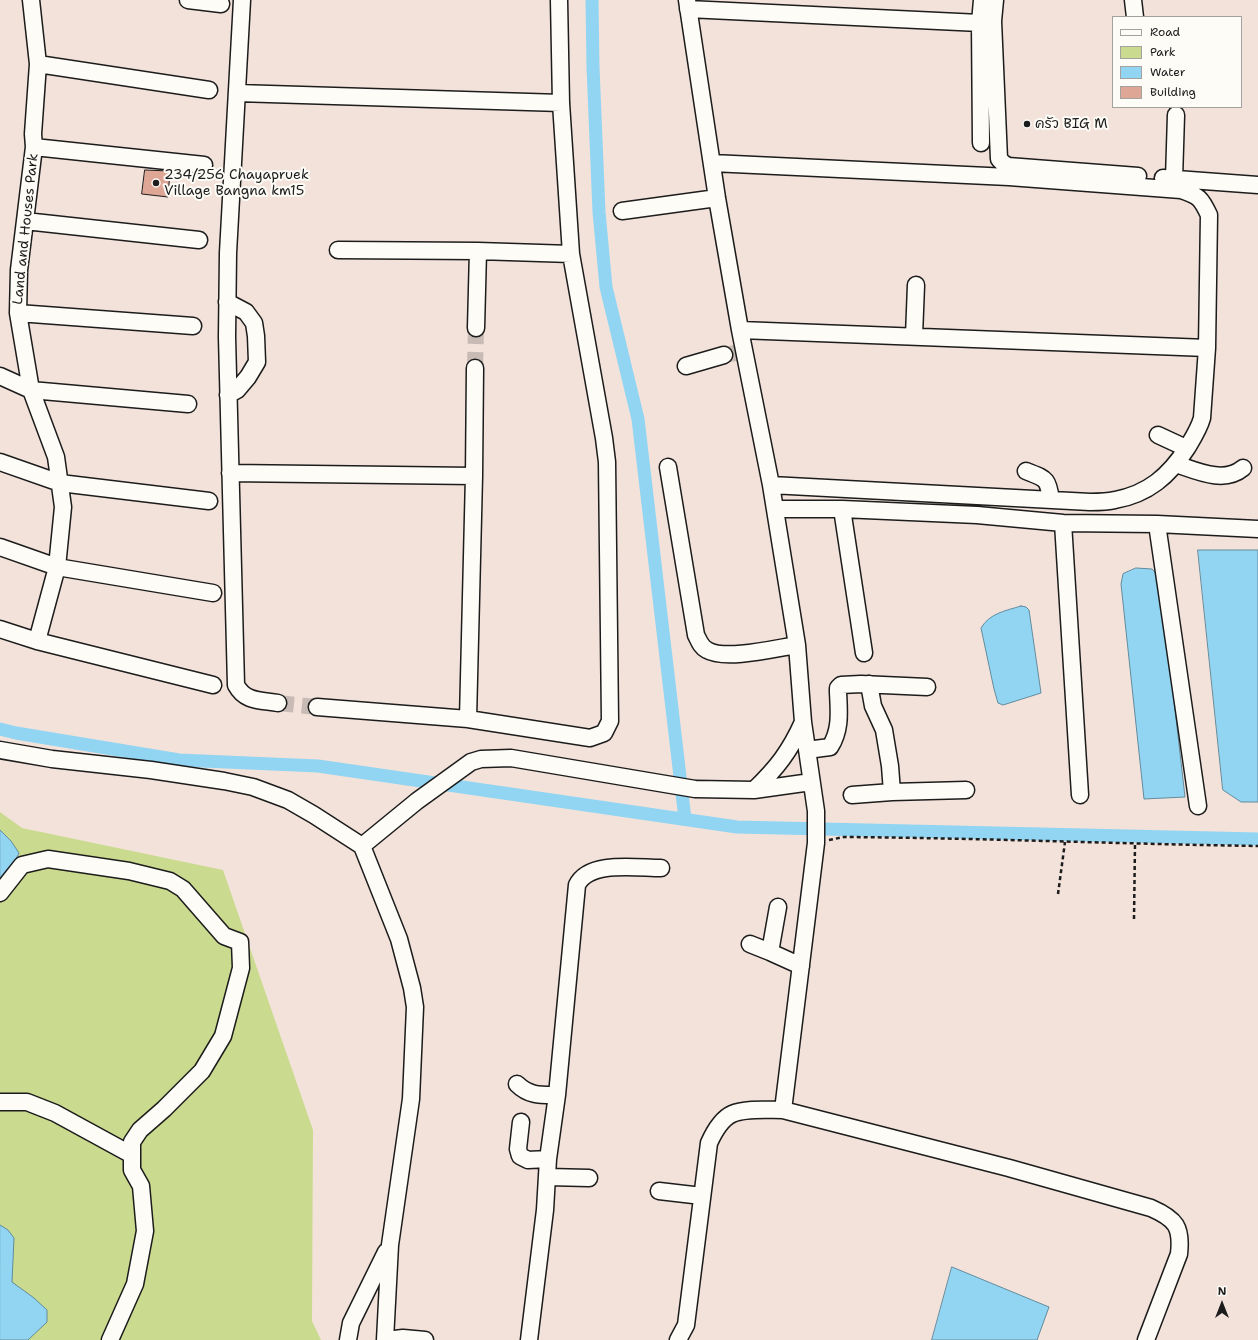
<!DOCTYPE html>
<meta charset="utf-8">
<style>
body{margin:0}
#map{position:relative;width:1258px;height:1340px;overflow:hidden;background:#f3e2da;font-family:"Shantell Sans",sans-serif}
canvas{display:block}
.legend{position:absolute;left:1112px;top:16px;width:130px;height:92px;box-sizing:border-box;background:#fdfcf7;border:1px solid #a3a29f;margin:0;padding:5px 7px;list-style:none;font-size:12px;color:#1c1c1c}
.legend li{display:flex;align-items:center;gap:8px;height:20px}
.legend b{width:20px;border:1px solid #a3a29f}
.north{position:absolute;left:1202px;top:1284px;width:40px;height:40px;-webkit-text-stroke:3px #fdfcf7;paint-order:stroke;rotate:0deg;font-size:11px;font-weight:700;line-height:16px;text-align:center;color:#1c1c1c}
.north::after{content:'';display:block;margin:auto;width:14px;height:18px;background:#1c1c1c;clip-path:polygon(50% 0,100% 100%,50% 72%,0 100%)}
</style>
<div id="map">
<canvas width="1258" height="1340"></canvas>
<ul class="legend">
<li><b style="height:5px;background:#fdfcf7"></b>Road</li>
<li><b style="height:11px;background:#cadb8f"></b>Park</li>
<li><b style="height:11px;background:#91d5f3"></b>Water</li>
<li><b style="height:11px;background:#dda695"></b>Building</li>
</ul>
<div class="north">N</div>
</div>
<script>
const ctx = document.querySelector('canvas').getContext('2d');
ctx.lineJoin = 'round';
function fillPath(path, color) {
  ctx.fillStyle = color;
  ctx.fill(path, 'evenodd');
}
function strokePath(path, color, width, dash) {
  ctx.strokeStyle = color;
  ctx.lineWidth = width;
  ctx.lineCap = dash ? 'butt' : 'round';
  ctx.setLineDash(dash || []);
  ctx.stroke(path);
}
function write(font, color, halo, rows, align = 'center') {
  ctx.font = font + ' "Shantell Sans","Playpen Sans Thai",sans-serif';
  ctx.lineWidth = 4;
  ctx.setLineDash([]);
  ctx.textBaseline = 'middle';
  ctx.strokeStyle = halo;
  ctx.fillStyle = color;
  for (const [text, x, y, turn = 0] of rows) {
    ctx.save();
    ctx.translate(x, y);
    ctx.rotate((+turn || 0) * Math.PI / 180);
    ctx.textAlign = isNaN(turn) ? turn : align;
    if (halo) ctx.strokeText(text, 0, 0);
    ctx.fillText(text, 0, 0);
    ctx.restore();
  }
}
const green = new Path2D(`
 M0,812L22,828L223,870L313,1130L312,1321L321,1340H0Z`);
const water = new Path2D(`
 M1198,550H1258V802H1241L1223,790Z
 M1136,568L1152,569L1160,578L1185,797L1144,799L1121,584L1123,574Z
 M1021,606L1026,607L1029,610L1041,693L1003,705L998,703L994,689L981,628C990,613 1005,611 1021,606Z
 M0,830L11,841L19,853L9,874L0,884Z
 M0,1225L8,1230L14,1238L12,1282L34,1298L47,1310V1322L28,1340H0Z
 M952,1267L1049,1307L1037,1340H932Z`);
const canal = new Path2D(`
 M592,0L593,67L599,212L606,287L638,419L685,819
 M0,729L16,733L179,760L318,766L737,827L1258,839`);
const building = new Path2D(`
 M145,170L170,171L168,197L142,194Z`);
const minorTunnel = new Path2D(`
 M724,355L740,352
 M475,368L476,328
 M278,703L317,707`);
const path = new Path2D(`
 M829,840L844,837C982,838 1120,844 1258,846
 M1058,894L1065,842
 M1134,919L1135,844`);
const minor = new Path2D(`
 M31,0L38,64L33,134L34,147L19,270L18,313L31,390L56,457L63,507L57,567L37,641
 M188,0L221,4
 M242,0L228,253L227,337L236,685C245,702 260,700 278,703
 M687,0L717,198L740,330L771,485L797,645L803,722L816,811V843L783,1110
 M995,0L993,21L999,159L1003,163L1008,166L1138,176
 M1133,0L1135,17
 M688,9L980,23L981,143
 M980,23L982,0
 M38,64L209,90
 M237,93L561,103
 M34,147L204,165
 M712,163L1009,177L1181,190C1199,196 1201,198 1209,215L1207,348L1202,418C1199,429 1193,438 1187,448C1169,476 1148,494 1115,500C1107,502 1098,502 1090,502L771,485
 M1163,178L1258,185
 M1174,179L1176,115
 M622,211L717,198
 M25,221L199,240
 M338,250L478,251L571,254
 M227,302L246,312L254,323L256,336L257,362L248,377L237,390L228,395
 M18,313L193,326
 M476,328L478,251
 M740,330L1207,348
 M914,336L916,285
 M686,366L724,355
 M0,376L31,390L188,404
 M1158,435L1186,448
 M0,462L60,483L209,501
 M1176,464C1197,471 1224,484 1243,468
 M668,467L696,635C699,641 701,647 707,650C725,661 777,648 797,645
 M1026,471C1046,479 1048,478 1051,500
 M230,473L474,476
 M775,509H842L977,515L1063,523L1157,524L1258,529
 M842,509L864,653
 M1063,523L1080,795
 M1157,524L1198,806
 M0,547L57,567L213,593
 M0,629L37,641L213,685
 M869,684L873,706L884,730L890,766L892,792L966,790
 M317,707L468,719L590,738L604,733L610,721L607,462L604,438L571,254L561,103L559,0
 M468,719L474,476L475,368
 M0,750L52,759L151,770L224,781L253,787L288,800L314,815L362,846
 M807,750L830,747C841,730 839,712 838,692V688L841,685L861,684L927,687
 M754,790C777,768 790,751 803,722
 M852,795L892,792
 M0,893L22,865L48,859L129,871L170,881L183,889L224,936L240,942L241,968L223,1036L202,1071L164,1109L140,1130L132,1142V1170L141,1186L145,1231L135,1284L110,1340
 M750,944L770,952L801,966
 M770,952L778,907
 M517,1084C529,1096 541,1095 557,1095
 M0,1102H27L55,1113L132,1155
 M521,1122L518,1149L520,1156L528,1160L548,1159
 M548,1177L589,1178
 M659,1191L702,1196
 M348,1340L351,1323L386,1252
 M385,1340L390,1245L411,1099L415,1007L412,988L399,939L362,846L417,801L471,762L481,759L511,758L695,789L754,790L811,782
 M386,1340L403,1338L425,1340
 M529,1340L545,1210L548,1159L557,1095L577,885C589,860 637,868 661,868
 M678,1340L686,1325L709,1143C714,1132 721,1119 732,1114C745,1108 768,1110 783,1110L1009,1168L1151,1208C1176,1219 1182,1227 1179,1254L1146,1340`);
const markers = [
 [1027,124,4,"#1c1c1c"],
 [156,183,4,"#1c1c1c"]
];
const poiNames = [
 ["ครัว BIG M",1035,124],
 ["234/256 Chayapruek",164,175],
 ["Village Bangna km15",164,191]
];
const streetNames = [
 ["Land and Houses Park",26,229,-84]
];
fillPath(green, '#cadb8f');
fillPath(water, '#91d5f3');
strokePath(water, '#628b9d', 1);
strokePath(canal, '#91d5f3', 13);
fillPath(building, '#dda695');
strokePath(building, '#1c1c1c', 1);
strokePath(minorTunnel, '#c8bab4', 16, [16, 8]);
strokePath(minor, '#1c1c1c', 19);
strokePath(path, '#1c1c1c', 2.5, [4, 3]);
strokePath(minor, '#fdfcf7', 16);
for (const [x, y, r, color] of markers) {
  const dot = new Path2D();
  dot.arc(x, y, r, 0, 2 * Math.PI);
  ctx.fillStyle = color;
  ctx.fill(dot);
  strokePath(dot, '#fdfcf7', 1.5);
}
write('14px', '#1c1c1c', '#fdfcf7', poiNames, 'left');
write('14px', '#1c1c1c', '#fdfcf7', streetNames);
</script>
